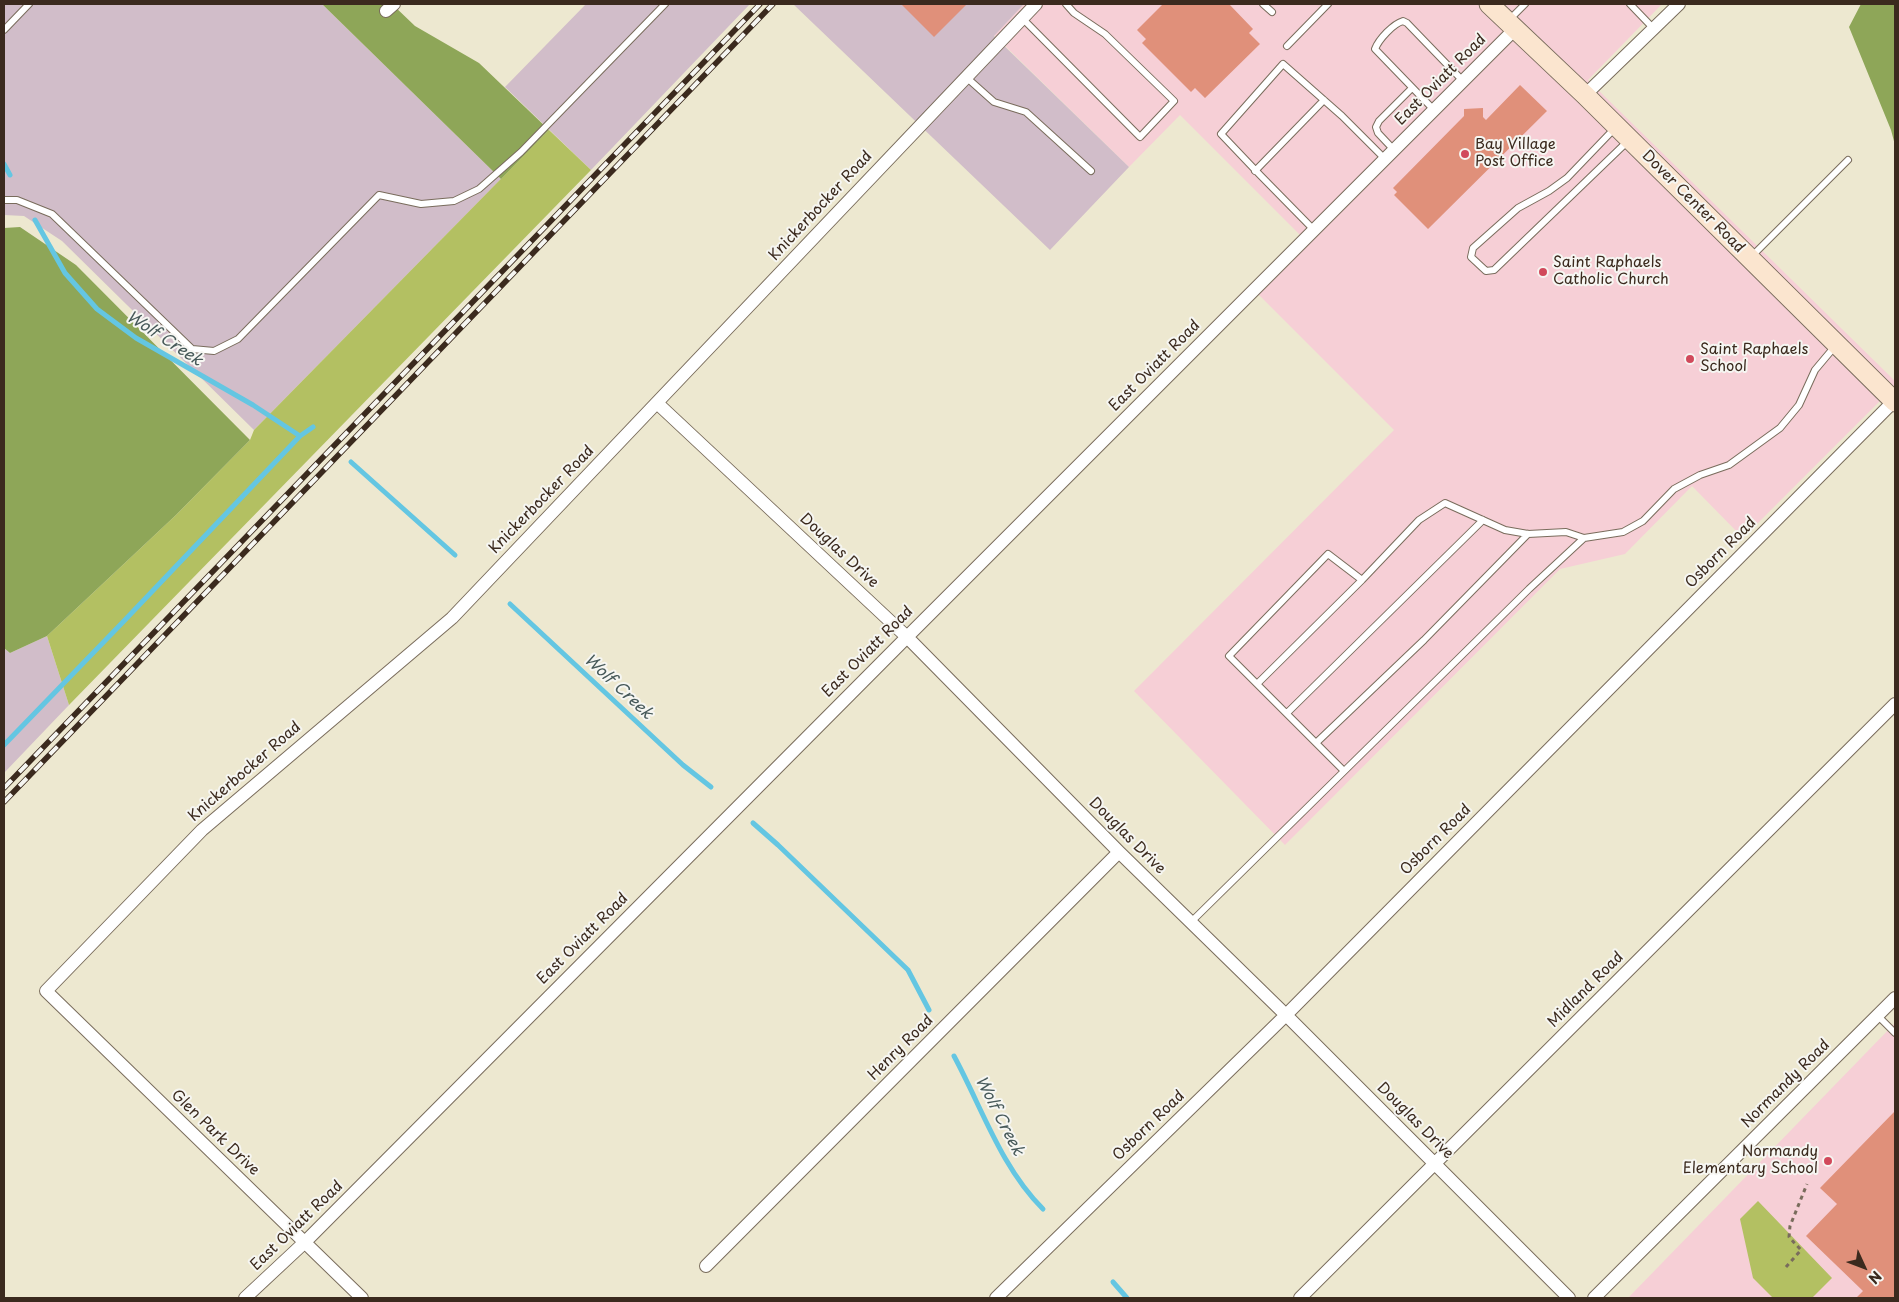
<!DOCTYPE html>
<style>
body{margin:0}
#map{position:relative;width:1899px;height:1302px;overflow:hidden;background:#ede8d0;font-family:"Playpen Sans",sans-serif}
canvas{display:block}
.frame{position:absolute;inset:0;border:5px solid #3b2a1e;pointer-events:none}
.north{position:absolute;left:1839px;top:1242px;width:50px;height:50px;-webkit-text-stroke:4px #f6f6f2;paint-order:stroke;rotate:133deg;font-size:14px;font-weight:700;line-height:20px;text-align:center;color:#3b2a1e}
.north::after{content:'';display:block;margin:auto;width:18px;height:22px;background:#3b2a1e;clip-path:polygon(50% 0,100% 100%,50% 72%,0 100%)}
</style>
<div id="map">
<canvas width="1899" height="1302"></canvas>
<div class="frame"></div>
<div class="north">N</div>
</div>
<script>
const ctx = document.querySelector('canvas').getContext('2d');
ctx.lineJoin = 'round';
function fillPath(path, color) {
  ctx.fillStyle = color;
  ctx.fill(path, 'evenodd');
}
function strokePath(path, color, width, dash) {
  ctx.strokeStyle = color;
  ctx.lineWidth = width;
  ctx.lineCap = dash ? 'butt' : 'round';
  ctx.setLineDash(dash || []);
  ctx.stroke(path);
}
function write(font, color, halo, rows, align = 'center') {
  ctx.font = font + ' "Playpen Sans",sans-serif';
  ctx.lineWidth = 4;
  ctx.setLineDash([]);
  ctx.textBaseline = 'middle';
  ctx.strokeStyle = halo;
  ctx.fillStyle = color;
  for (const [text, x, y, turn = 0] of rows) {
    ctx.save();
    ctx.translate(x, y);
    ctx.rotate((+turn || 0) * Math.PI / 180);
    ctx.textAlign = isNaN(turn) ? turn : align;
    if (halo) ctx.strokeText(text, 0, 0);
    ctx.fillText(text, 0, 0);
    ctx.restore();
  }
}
const built = new Path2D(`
 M1024,4H1662L1588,80L1895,381V386L1743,538L1692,486L1625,554L1560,569L1285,845L1134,691L1394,430L1258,294L1309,244L1180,115L1129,167L994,35Z
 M1895,1023V1298H1628Z`);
const industrial = new Path2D(`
 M4,4H322L501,179L254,430L62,241L24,216L4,215Z
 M586,4H750L591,170L505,87Z
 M793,4H1024L994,36L1129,167L1050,250Z
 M47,636L69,705L4,773V648L10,653Z`);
const green = new Path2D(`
 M549,130L591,170L69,705L47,636L176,515L250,440L254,430Z
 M1758,1201L1832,1278L1812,1298H1773L1753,1278L1740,1219Z`);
const forest = new Path2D(`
 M322,4H392L415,26L479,63L549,130L501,179Z
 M1861,4H1895V145L1891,130L1849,27Z
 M20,227L76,265L250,440L176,515L47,636L10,653L4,648V228Z`);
const stream = new Path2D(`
 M4,164L10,175
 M35,220L65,273L97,309L136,338L253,405L300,436L313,427
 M351,462L455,555
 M510,604L683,765L711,787
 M4,745L123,622L300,436
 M753,823L778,845L908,970L929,1010
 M954,1056C982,1108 1001,1167 1043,1209
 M1113,1282L1127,1298`);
const building = new Path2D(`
 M901,4H965L966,5L934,37Z
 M1163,4H1229L1253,29L1249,33L1260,44L1205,98L1195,88L1191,92L1142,43L1146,39L1137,30Z
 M1520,85L1547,111L1428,229L1394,195L1397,192L1393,188L1464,116V109L1483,108V117L1486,120Z
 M1895,1111V1298H1856L1863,1291L1806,1236L1837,1204L1820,1188Z`);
const path = new Path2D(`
 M1786,1267L1801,1250L1789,1237L1790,1226L1807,1184`);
const lane = new Path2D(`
 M1263,4L1272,12
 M1630,4L1654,29
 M1022,18L1140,137L1174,101L1105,34L1074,13L1066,4
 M1508,21L1525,4
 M4,30L29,4
 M1287,46L1328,4
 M966,77L994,102L1026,112L1091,171
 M1434,110L1375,49C1379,39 1393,24 1403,21L1407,23L1463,81
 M1615,128L1567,178L1549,191L1518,208L1473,248L1471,257L1486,271L1494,270L1629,140
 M1394,150L1378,133L1376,127L1379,121L1412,88
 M1255,171L1324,100
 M4,200H17L52,214L192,349L214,351L238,339L379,195L421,204L454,201L479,189L521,152L665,4
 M1314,230L1260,175L1221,134L1283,64L1342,116L1385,159
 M1751,257L1848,160
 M1257,684L1362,580
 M1287,713L1483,520
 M1316,743L1424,640L1528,534
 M1344,771L1229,656L1328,554L1362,580L1419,520L1445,503L1505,530L1528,534L1566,532L1584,538
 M1191,922L1529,589L1584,538L1623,532L1643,521L1674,489L1700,475L1729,465L1780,428L1799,405L1815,370L1836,345
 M1878,1016L1895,1033`);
const street = new Path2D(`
 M386,11L394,4
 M1585,95L1679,4
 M657,403L907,637L1119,852L1291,1020L1569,1298
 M706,1266L1119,852
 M245,1298L305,1242L907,637L1515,29
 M362,1298L46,991L202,830L452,618L1036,4
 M996,1298L1286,1015L1894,401
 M1300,1298L1895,704
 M1594,1298L1895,998`);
const secondary = new Path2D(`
 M1489,4L1585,95L1895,402`);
const rail = new Path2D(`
 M4,788L760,4
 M4,802L773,4`);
const markers = [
 [1465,154,5,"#d1495b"],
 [1543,272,5,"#d1495b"],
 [1690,359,5,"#d1495b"],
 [1828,1161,5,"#d1495b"]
];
const streetNames = [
 ["East Oviatt Road",1441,80,-45],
 ["Dover Center Road",1693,202,45],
 ["Knickerbocker Road",821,206,-47],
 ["East Oviatt Road",1155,366,-45],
 ["Knickerbocker Road",542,500,-46],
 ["Douglas Drive",839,551,43],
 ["Osborn Road",1721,553,-45],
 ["East Oviatt Road",868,652,-45],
 ["Knickerbocker Road",245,772,-41],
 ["Douglas Drive",1127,836,45],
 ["Osborn Road",1436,840,-45],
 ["East Oviatt Road",583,939,-45],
 ["Midland Road",1586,990,-45],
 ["Henry Road",901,1048,-45],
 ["Normandy Road",1786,1084,-45],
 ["Douglas Drive",1415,1121,45],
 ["Osborn Road",1149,1126,-44],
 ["Glen Park Drive",215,1133,44],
 ["East Oviatt Road",297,1226,-44]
];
const poiNames = [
 ["Bay Village",1475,145],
 ["Post Office",1475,162],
 ["Saint Raphaels",1553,263],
 ["Catholic Church",1553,280],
 ["Saint Raphaels",1700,350],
 ["School",1700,367],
 ["Normandy",1818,1152,"right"],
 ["Elementary School",1818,1169,"right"]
];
const waterNames = [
 ["Wolf Creek",164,339,33],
 ["Wolf Creek",618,687,43],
 ["Wolf Creek",999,1116,63]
];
fillPath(built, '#f6cfd6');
fillPath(industrial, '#d1bdc9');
fillPath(green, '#b3c062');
fillPath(forest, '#8ea658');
strokePath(stream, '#64c6e2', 5);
fillPath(building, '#e0907a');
strokePath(lane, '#796c5c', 8);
strokePath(street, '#796c5c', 14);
strokePath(secondary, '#796c5c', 21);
strokePath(path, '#796c5c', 3, [4, 4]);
strokePath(lane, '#fff', 6);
strokePath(street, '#fff', 12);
strokePath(secondary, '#fbe5cf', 19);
strokePath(rail, '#3b2a1e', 5.5);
strokePath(rail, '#f6f6f2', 4, [11]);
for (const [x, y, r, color] of markers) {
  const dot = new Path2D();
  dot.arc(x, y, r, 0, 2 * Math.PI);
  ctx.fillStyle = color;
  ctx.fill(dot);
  strokePath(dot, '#f6f6f2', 2);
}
write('15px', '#3b2a1e', '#f6f6f2', streetNames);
write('15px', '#3b2a1e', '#f6f6f2', poiNames, 'left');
write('italic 16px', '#475959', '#f6f6f2', waterNames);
</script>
